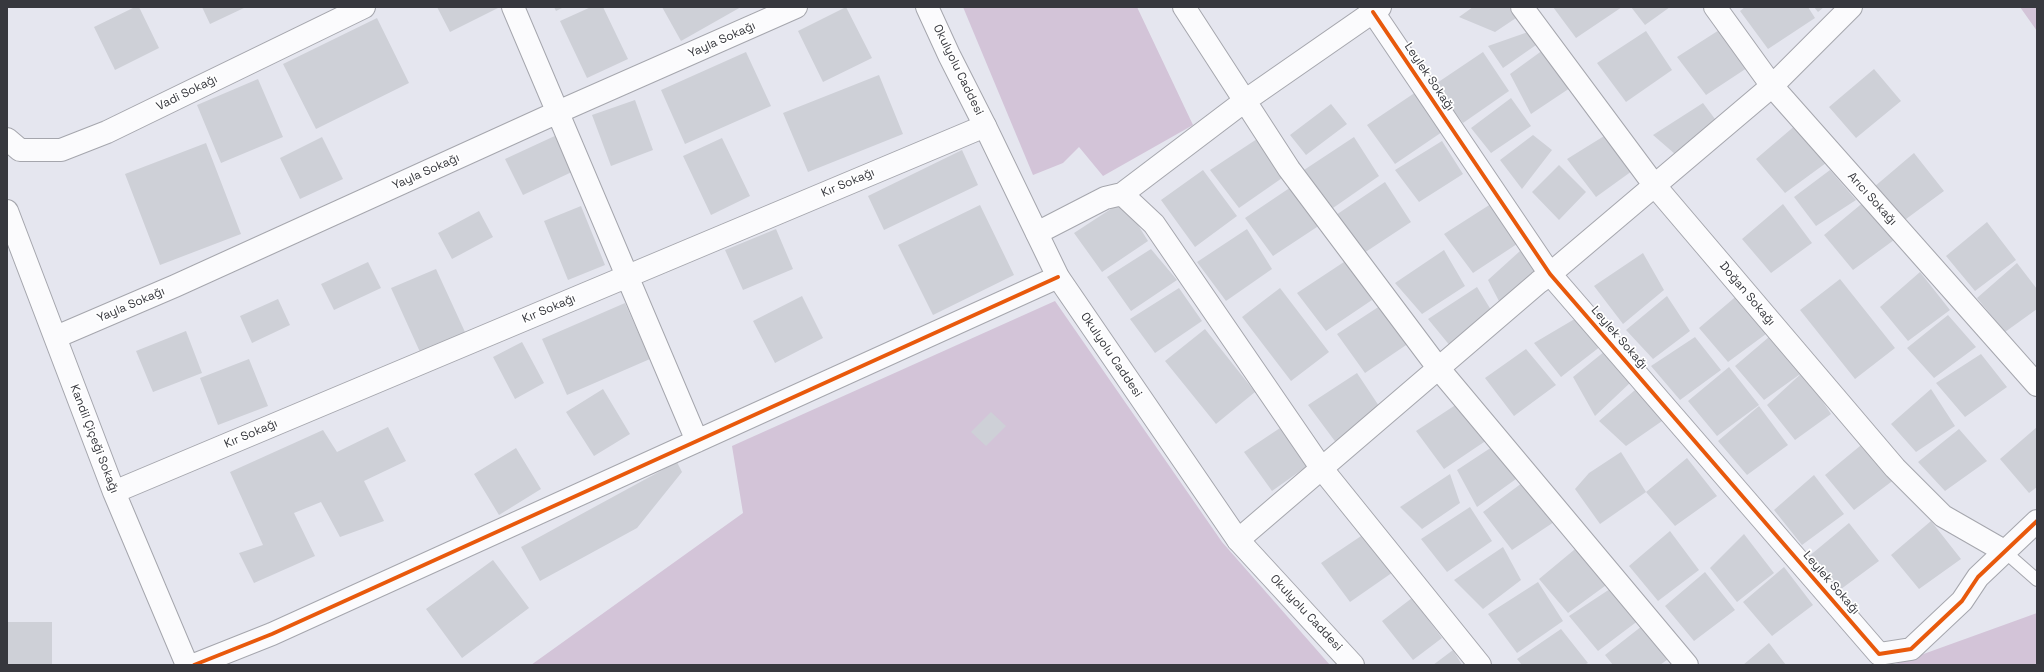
<!DOCTYPE html>
<meta charset="utf-8">
<style>
body{margin:0}
#map{position:relative;width:2044px;height:672px;overflow:hidden;background:#e5e6ef;font-family:"Space Grotesk",sans-serif}
canvas{display:block}
.frame{position:absolute;inset:0;border:8px solid #37383e;pointer-events:none}
</style>
<div id="map">
<canvas width="2044" height="672"></canvas>
<div class="frame"></div>
</div>
<script>
const ctx = document.querySelector('canvas').getContext('2d');
ctx.lineJoin = 'round';
function fillPath(path, color) {
  ctx.fillStyle = color;
  ctx.fill(path, 'evenodd');
}
function strokePath(path, color, width, dash) {
  ctx.strokeStyle = color;
  ctx.lineWidth = width;
  ctx.lineCap = dash ? 'butt' : 'round';
  ctx.setLineDash(dash || []);
  ctx.stroke(path);
}
function write(font, color, halo, rows, align = 'center') {
  ctx.font = font + ' "Space Grotesk",sans-serif';
  ctx.lineWidth = 3.5;
  ctx.setLineDash([]);
  ctx.textBaseline = 'middle';
  ctx.strokeStyle = halo;
  ctx.fillStyle = color;
  for (const [text, x, y, turn = 0] of rows) {
    ctx.save();
    ctx.translate(x, y);
    ctx.rotate((+turn || 0) * Math.PI / 180);
    ctx.textAlign = isNaN(turn) ? turn : align;
    if (halo) ctx.strokeText(text, 0, 0);
    ctx.fillText(text, 0, 0);
    ctx.restore();
  }
}
const green = new Path2D(`
 M963,7H1137L1193,125L1103,176L1079,147L1063,163L1033,175Z
 M2020,7H2037V31Z
 M1055,301L1222,542L1330,665H531L743,513L732,446Z
 M2037,613V665H1893Z`);
const building = new Path2D(`
 M135,7H139L159,48L115,70L94,27Z
 M202,7H246L210,24Z
 M437,7H500L450,32Z
 M554,7H564L556,11Z
 M591,7H603L628,59L587,78L560,21Z
 M662,7H741L681,41Z
 M846,7L872,58L823,82L798,31Z
 M1473,7H1509L1516,18L1495,32L1459,17Z
 M1553,7H1622L1576,38Z
 M1631,7H1670L1645,25Z
 M1745,7H1808L1815,18L1768,49L1740,11Z
 M1814,7H1824L1818,12Z
 M377,18L409,83L316,129L283,64Z
 M1727,25L1753,64L1706,95L1677,57Z
 M1646,31L1672,70L1626,102L1597,63Z
 M1528,32L1536,45L1503,68L1488,46Z
 M1543,50L1570,88L1531,114L1510,74Z
 M746,52L771,106L685,144L661,90Z
 M1483,52L1509,91L1463,123L1434,85Z
 M1874,69L1901,101L1856,138L1829,107Z
 M879,75L903,134L808,172L783,113Z
 M258,79L283,137L221,163L197,105Z
 M1416,92L1442,132L1395,164L1367,125Z
 M1511,98L1531,126L1491,153L1471,128Z
 M635,100L653,150L611,166L592,115Z
 M1703,103L1715,119L1675,154L1653,135Z
 M1331,104L1347,124L1306,155L1290,135Z
 M1797,124L1826,163L1785,193L1756,159Z
 M1609,133L1632,171L1596,197L1567,159Z
 M559,134L576,170L523,195L505,159Z
 M1533,135L1552,150L1522,189L1500,160Z
 M322,137L343,179L300,199L280,158Z
 M1260,137L1285,176L1239,208L1210,170Z
 M1354,137L1379,176L1333,208L1304,170Z
 M722,138L750,196L711,215L683,156Z
 M1442,141L1463,174L1419,202L1395,170Z
 M206,143L241,234L160,265L125,174Z
 M962,150L978,185L884,230L868,196Z
 M1914,153L1944,191L1902,222L1874,187Z
 M1559,165L1586,192L1559,220L1532,192Z
 M1203,170L1237,216L1195,247L1161,200Z
 M1830,170L1856,200L1816,226L1794,197Z
 M1385,182L1411,222L1364,253L1336,215Z
 M1294,185L1320,225L1273,256L1245,218Z
 M1123,201L1148,241L1102,272L1074,233Z
 M1865,201L1894,240L1853,270L1824,235Z
 M1494,202L1520,242L1473,273L1444,234Z
 M1783,204L1812,243L1771,273L1742,239Z
 M980,205L1014,275L933,315L898,245Z
 M581,206L605,265L568,280L544,221Z
 M479,211L493,237L452,259L438,233Z
 M1987,222L2016,260L1975,291L1946,256Z
 M776,229L793,269L743,290L725,250Z
 M1247,229L1272,269L1226,301L1197,262Z
 M1151,249L1177,280L1131,311L1107,277Z
 M1444,250L1465,286L1422,314L1395,283Z
 M1520,251L1538,269L1500,303L1488,280Z
 M1643,253L1664,290L1623,324L1594,286Z
 M1347,260L1372,300L1326,331L1297,293Z
 M368,262L381,288L334,310L321,284Z
 M2017,263L2037,289V309L2005,332L1977,298Z
 M436,269L465,332L420,352L391,288Z
 M1920,272L1950,310L1908,341L1880,307Z
 M1840,279L1895,348L1855,379L1800,310Z
 M1477,287L1491,310L1451,347L1428,319Z
 M1179,288L1202,321L1155,353L1130,319Z
 M1280,288L1329,352L1291,381L1242,317Z
 M1740,293L1770,331L1728,362L1699,328Z
 M802,296L823,338L775,363L753,321Z
 M1667,296L1690,331L1653,359L1626,330Z
 M278,299L290,325L252,343L240,316Z
 M1386,302L1412,341L1365,373L1337,334Z
 M625,303L650,359L567,395L542,339Z
 M1948,315L1976,347L1934,378L1907,348Z
 M1578,317L1601,346L1561,377L1534,343Z
 M1205,329L1255,392L1216,424L1165,361Z
 M186,331L202,373L153,392L136,351Z
 M1776,331L1831,414L1795,440L1767,405L1803,372L1764,400L1735,366Z
 M1695,337L1721,370L1680,400L1651,366Z
 M522,342L544,383L515,399L493,357Z
 M1526,349L1556,385L1514,416L1485,378Z
 M1605,351L1632,381L1595,416L1573,377Z
 M1981,354L2007,387L1965,417L1936,383Z
 M249,359L268,406L218,425L200,378Z
 M1729,367L1759,405L1717,436L1688,401Z
 M1357,373L1383,412L1337,444L1308,405Z
 M603,389L630,434L594,456L566,412Z
 M1931,389L1955,426L1916,452L1891,424Z
 M1635,390L1665,419L1626,446L1599,421Z
 M1457,404L1487,440L1444,469L1416,431Z
 M1759,406L1788,445L1747,475L1718,441Z
 M991,412L1006,426L986,446L971,432Z
 M1283,426L1310,464L1272,491L1244,452Z
 M388,427L406,461L364,481L384,521L340,537L321,502L294,513L315,556L254,583L239,553L263,545L230,472L323,430L337,452Z
 M2037,427V487L2029,493L2000,459Z
 M1959,429L1987,461L1945,491L1918,462Z
 M1866,441L1895,479L1854,510L1825,475Z
 M1492,447L1516,479L1477,507L1457,470Z
 M516,448L541,489L499,515L474,474Z
 M1621,452L1646,492L1600,524L1575,489L1589,473Z
 M1687,458L1717,496L1675,526L1646,492Z
 M677,462L682,472L637,528L540,581L521,547Z
 M1450,474L1460,503L1422,529L1400,507Z
 M1814,475L1844,514L1802,545L1774,510Z
 M1522,483L1554,522L1512,550L1483,512Z
 M1470,507L1492,541L1447,572L1421,539Z
 M1931,521L1961,559L1919,589L1891,555Z
 M1849,523L1879,561L1837,592L1808,557Z
 M1370,530L1396,570L1350,602L1321,563Z
 M1670,531L1699,570L1658,601L1629,566Z
 M1744,534L1774,573L1737,602L1710,568Z
 M1580,545L1609,583L1568,613L1539,579Z
 M1503,547L1521,580L1483,609L1454,580Z
 M493,560L529,608L462,658L426,609Z
 M1784,567L1813,605L1772,636L1743,602Z
 M1705,572L1735,610L1694,641L1665,606Z
 M1538,582L1563,621L1517,653L1488,614Z
 M1613,587L1639,620L1598,651L1569,616Z
 M1412,598L1442,638L1413,660L1382,621Z
 M7,622H52V665H7Z
 M1642,626L1671,657L1660,665H1613L1605,655Z
 M1561,629L1588,663L1584,665H1522L1517,659Z
 M1769,643L1786,665H1743Z
 M1453,650L1462,665H1433Z`);
const service = new Path2D(`
 M2004,551L2037,580`);
const minor = new Path2D(`
 M513,7L697,441
 M1184,7L1289,169L1439,369L1687,665
 M1522,7L1655,186L1895,468L1943,516L2004,551
 M1715,7L1772,86L2037,385
 M1373,12L1550,274L1879,654L1911,649L1962,601L1978,577L2037,521
 M7,139L20,150H61L107,132L364,7
 M1122,194L1246,100L1380,7
 M7,211L114,492L187,665
 M1037,233L1105,198L1122,194L1154,224L1322,469L1480,665
 M56,337L175,286L558,112L796,7
 M114,492L985,126
 M1238,540L1539,282L1550,274L1772,86L1851,7
 M194,665L272,634L1058,277`);
const tertiary = new Path2D(`
 M927,7L949,55L985,126L1058,277L1238,540L1353,665`);
const cycleway = new Path2D(`
 M1373,12L1550,274L1879,654L1911,649L1962,601L1978,577L2037,521
 M194,665L272,634L1058,277`);
const streetNames = [
 ["Yayla Sokağı",722,40,-24],
 ["Okulyolu Caddesi",958,70,64],
 ["Leylek Sokağı",1429,77,56],
 ["Vadi Sokağı",187,93,-26],
 ["Yayla Sokağı",426,172,-24],
 ["Kır Sokağı",848,183,-23],
 ["Arıcı Sokağı",1872,199,48],
 ["Doğan Sokağı",1747,294,50],
 ["Yayla Sokağı",131,305,-23],
 ["Kır Sokağı",549,309,-23],
 ["Leylek Sokağı",1619,338,49],
 ["Okulyolu Caddesi",1111,355,56],
 ["Kır Sokağı",251,434,-23],
 ["Kandil Çiçeği Sokağı",94,439,69],
 ["Leylek Sokağı",1831,583,49],
 ["Okulyolu Caddesi",1306,613,47]
];
fillPath(green, '#d3c4d8');
fillPath(building, '#ced0d7');
strokePath(service, '#a5a6ad', 14);
strokePath(minor, '#a5a6ad', 24);
strokePath(tertiary, '#a5a6ad', 24);
strokePath(service, '#fbfbfd', 12);
strokePath(minor, '#fbfbfd', 22);
strokePath(tertiary, '#fbfbfd', 22);
strokePath(cycleway, '#e8590c', 4);
write('12px', '#37383e', '#fff', streetNames);
</script>
